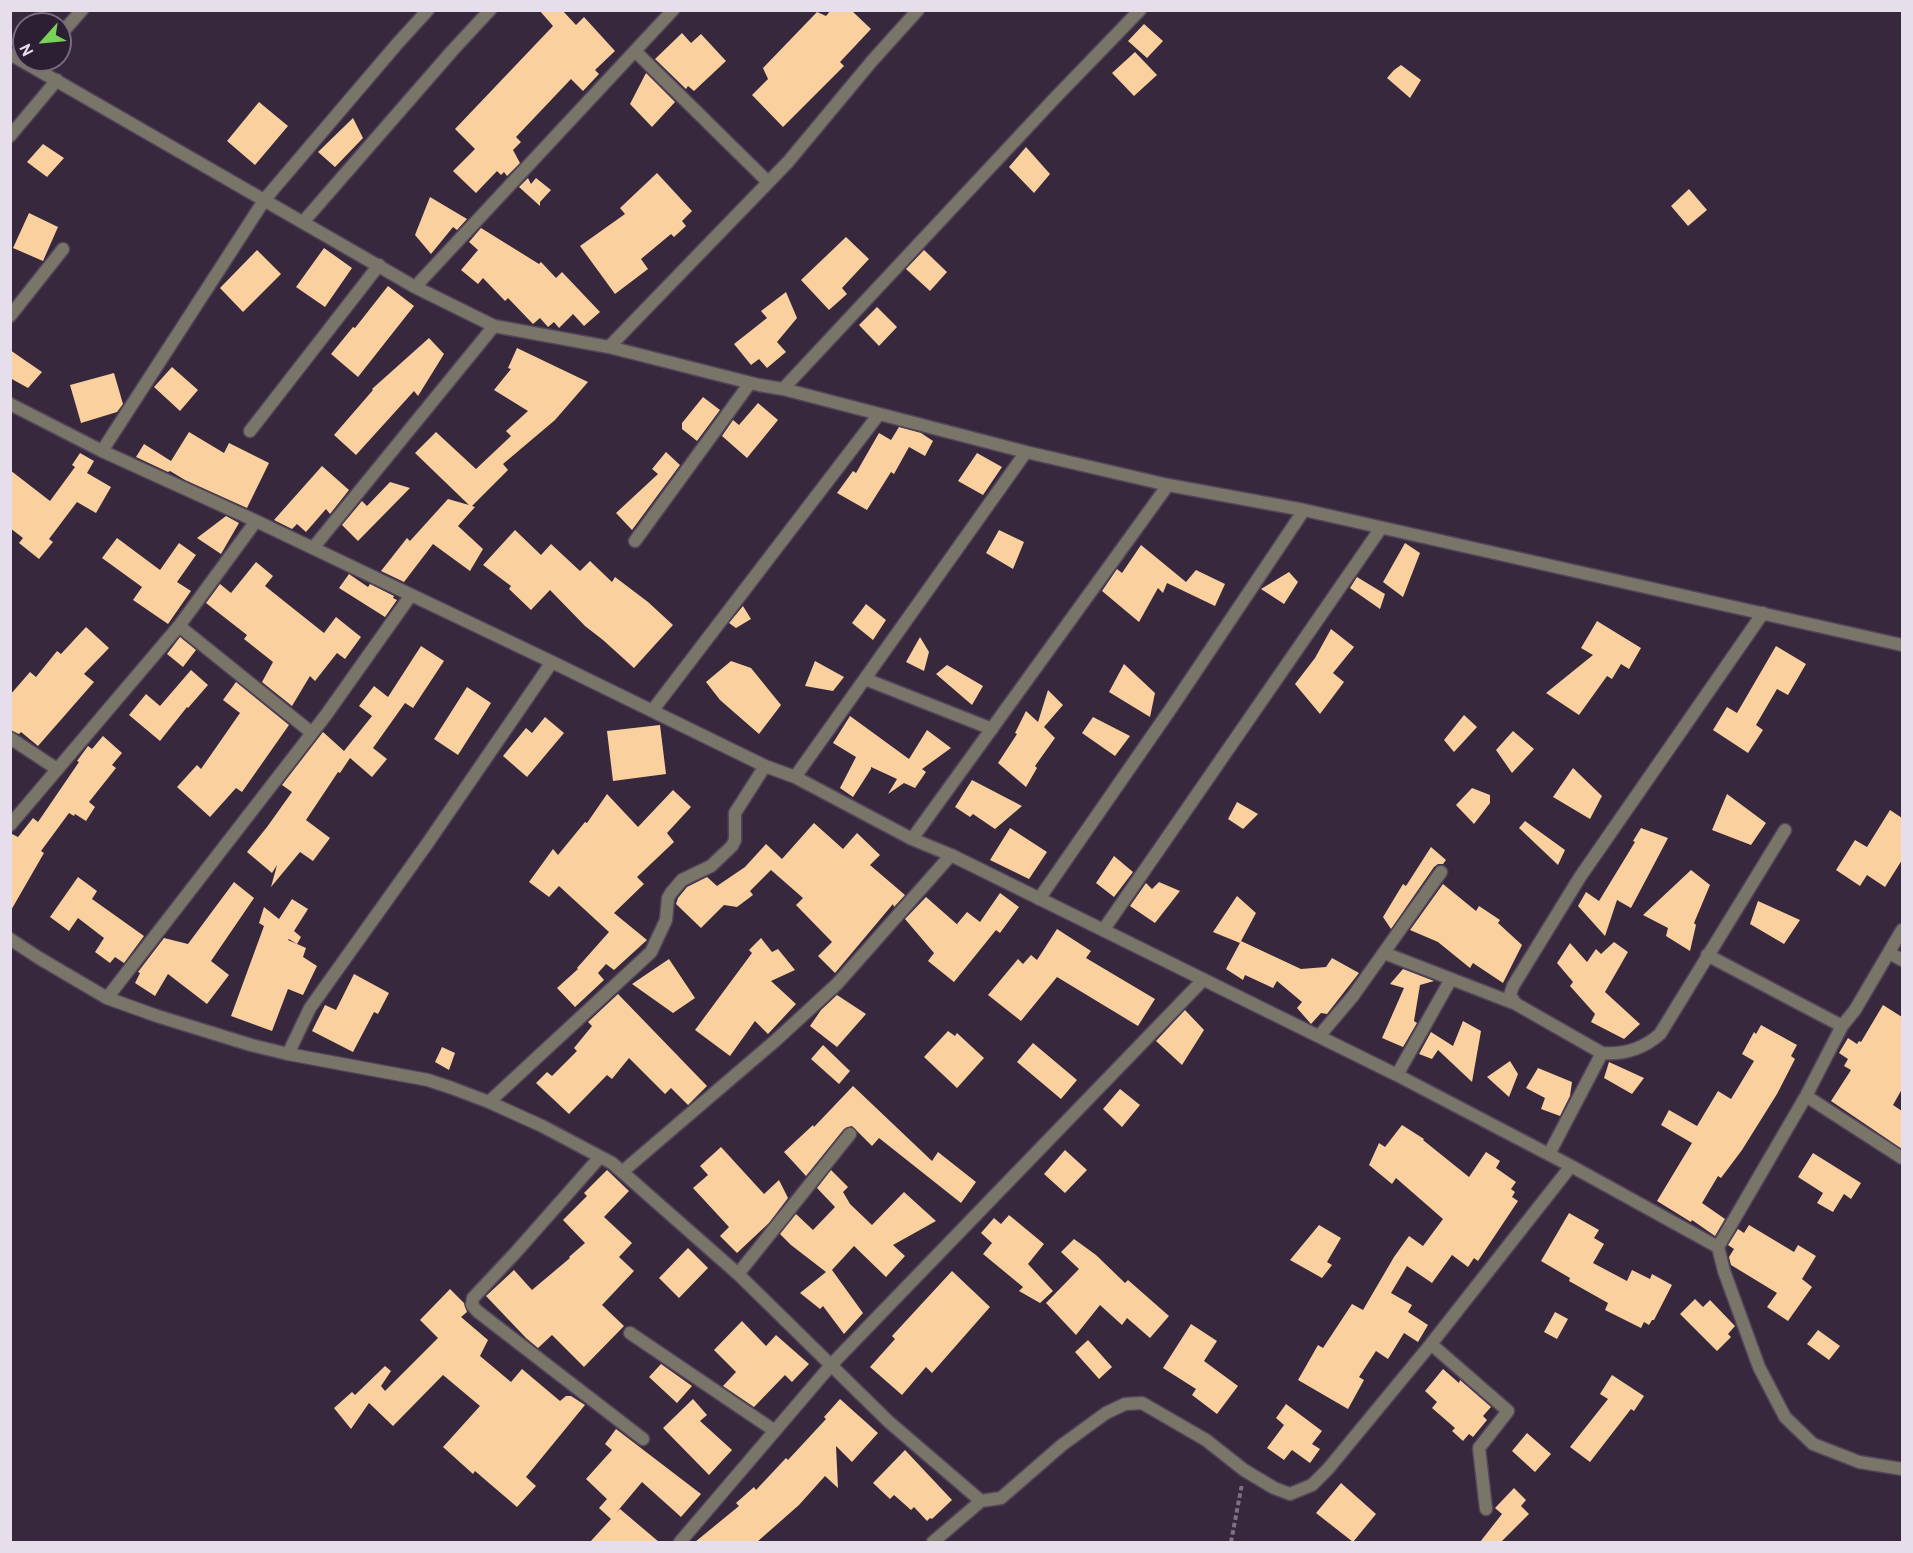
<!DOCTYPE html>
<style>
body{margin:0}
#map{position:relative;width:1913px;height:1553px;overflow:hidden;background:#37283e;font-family:Overpass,sans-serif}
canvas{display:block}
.frame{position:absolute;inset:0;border:12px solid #e7deec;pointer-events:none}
.north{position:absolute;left:12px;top:12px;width:60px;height:60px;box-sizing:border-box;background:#2d1f33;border:2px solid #776b7d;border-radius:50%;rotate:243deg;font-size:16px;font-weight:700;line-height:24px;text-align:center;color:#e7deec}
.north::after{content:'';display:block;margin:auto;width:21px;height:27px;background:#79d158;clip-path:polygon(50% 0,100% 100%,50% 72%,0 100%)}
</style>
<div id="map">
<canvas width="1913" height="1553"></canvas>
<div class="frame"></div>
<div class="north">N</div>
</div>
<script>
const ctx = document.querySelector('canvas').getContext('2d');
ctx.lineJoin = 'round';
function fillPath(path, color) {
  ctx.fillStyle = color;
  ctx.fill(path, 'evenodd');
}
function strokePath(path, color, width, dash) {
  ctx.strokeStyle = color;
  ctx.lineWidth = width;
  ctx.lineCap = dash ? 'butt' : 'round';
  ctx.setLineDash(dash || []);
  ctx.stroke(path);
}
const building = new Path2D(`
 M539,10H562L576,25L584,17L615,51L595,70L599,74L583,91L571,79L516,137L521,142L513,150L520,163L507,176L504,172L501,175L497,171L476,193L453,171L475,149L455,129L553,26Z
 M831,10H851L871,29L840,62L844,66L783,127L752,95L768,79L763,68L817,12L826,16Z
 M1144,24L1163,41L1147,58L1128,41Z
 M682,33L691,43L701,34L726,61L694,91L688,86L686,89L655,59Z
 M1135,52L1157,75L1134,96L1112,73Z
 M1401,65L1421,80L1410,98L1387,78L1394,70Z
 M646,73L675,102L652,127L630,104Z
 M259,102L288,126L255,165L227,141Z
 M353,118L363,138L335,167L318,152Z
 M43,144L64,158L47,177L27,162Z
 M1026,147L1050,174L1034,193L1009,167Z
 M657,173L692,211L682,221L686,226L674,237L671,234L641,259L648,269L615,294L580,246L625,214L620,208Z
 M528,178L531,184L536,178L551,190L540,202V206L519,187Z
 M1689,189L1707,210L1688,226L1671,206Z
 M430,197L467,219L457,230L453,227L431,254L415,235Z
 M29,213L58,227L43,261L13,248Z
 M481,228L539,264L541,262L556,278L562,272L600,312L584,326L573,314L559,328L554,322L548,327L540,318L533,324L508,298L505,301L483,278L478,284L461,270L478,250L469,242Z
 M846,237L869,259L842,288L847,294L829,310L801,280Z
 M324,248L352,268L325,307L296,287Z
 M257,250L281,274L243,312L220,288Z
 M924,250L947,272L930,291L906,269Z
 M388,286L414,306L358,377L331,354L353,327L355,328Z
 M786,292L797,318L777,342L786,352L767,368L759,359L751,365L734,344L767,318L761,311Z
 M877,307L897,327L879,346L859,325Z
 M429,338L444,354L418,396L414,391L356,455L334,435L373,390L372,389Z
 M517,348L588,382L555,420L503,464L508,470L472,506L475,507L458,526L483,549L470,571L433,544L404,582L381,571L407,538L410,541L448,499L469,505L415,453L436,432L476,469L511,436L506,431L528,411L494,390L511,369L508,368Z
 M10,350L42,372L28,388L10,378Z
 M172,367L198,390L180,411L154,387Z
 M114,373L123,404L117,412L81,423L70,385Z
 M703,397L720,410L697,441L682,429V423Z
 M758,403L778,420L747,458L722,436L733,420L739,425Z
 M899,427L921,433L933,441L925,456L909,447L894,474L891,472L867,510L837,493L853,471L856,473L879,433L891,440Z
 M189,432L224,453L229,443L269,463L247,508L185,480L170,471L168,472L136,457L144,444L171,461Z
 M666,452L680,465L632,530L616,513L658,474L652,469Z
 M80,453L94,461L87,473L111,487L96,513L77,502L49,539L53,542L39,559L19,543L23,538L10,528V470L50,501L75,467L72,465Z
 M977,453L1002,467L983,495L958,481Z
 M322,466L349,490L330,514L326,509L306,532L297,524L292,529L274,520Z
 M390,482L410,488L358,541L342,525L362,501L367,506Z
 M226,516L239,523L221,554L197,538Z
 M515,530L541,555L551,544L580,571L590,561L612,582L615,577L648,602L673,625L634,668L603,640L585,626L550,590L531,610L509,589L511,586L483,565Z
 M999,530L1024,542L1013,569L986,553Z
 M117,538L160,570L179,543L196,555L177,582L191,591L168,624L133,600L142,587L102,558Z
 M1405,543L1420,553L1403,597L1383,582Z
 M1141,545L1186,582L1196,570L1225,584L1215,606L1167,583L1163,593L1158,588L1139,622L1102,591L1117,569L1122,573Z
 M256,562L273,576L265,586L324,633L336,617L361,637L345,659L337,653L315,681L310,676L292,706L262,682L273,662L244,639L247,635L206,603L220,584L231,593Z
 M1289,572L1298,582L1284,604L1261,589Z
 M349,574L368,587L370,584L394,596L393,598L397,600L385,617L339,588Z
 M1357,577L1385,594L1380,609L1350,588Z
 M866,604L886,620L873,640L852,623Z
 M743,606L751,619L736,628L729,623Z
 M1597,621L1641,648L1629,669L1621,664L1612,679L1607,676L1579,715L1546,693L1593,655L1581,648Z
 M86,627L109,648L84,674L94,682L38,746L21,732L19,734L10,730V695L30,672L36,677L57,651L61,654Z
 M1331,629L1354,647L1333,673L1344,682L1320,714L1295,684L1315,658Z
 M180,637L196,650L183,667L167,654Z
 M920,637L929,652L924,671L906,662Z
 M421,646L444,661L413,708L405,703L373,748L387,759L372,777L350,758L340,773L338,772L306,820L330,838L313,861L300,852L271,887L277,865L272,873L247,852L267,827L292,792L282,785L323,732L344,751L372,716L359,706L374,686L388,697Z
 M1776,646L1806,664L1788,695L1777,689L1756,725L1763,730L1748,753L1713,730L1727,707L1737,713Z
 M731,661L751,668L781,705L759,734L720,700L706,682Z
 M815,661L844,677L833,691L805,686Z
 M1124,664L1155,693L1150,717L1109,692Z
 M947,665L983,686L972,705L936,674Z
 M191,670L208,685L188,708L187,707L160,741L129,715L146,694L160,706Z
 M236,682L289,725L242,792L236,788L210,817L177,787L197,765L201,769L240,713L223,700Z
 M467,687L491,703L458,755L434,739Z
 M1048,690L1063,705L1044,727L1055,738L1035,766L1037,768L1026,787L998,763L1017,734L1015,733L1026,711L1038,722Z
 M1464,715L1477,727L1454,752L1444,740Z
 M850,716L909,759L927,730L951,748L922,769L926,772L915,788L904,783L888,794L897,779L871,767V769L853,797L840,788L856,757L833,743Z
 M545,717L564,733L527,777L503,756L526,728L532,733Z
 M1093,717L1130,736L1115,756L1082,733Z
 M660,725L666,774L613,781L607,731Z
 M1513,731L1534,749L1512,773L1496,750Z
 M103,736L122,753L112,765L116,768L89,802L95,807L86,821L75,814L74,816L69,813L41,851L44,853L10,912V833L18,837L33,818L38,822L79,762L77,761L88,746L92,749Z
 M1573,768L1602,796L1590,819L1553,797Z
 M972,780L1022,806L995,829L973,814L970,817L955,807Z
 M1472,788L1490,795V803L1474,824L1456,805Z
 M673,790L691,807L667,833L674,842L637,877L644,884L614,913L647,940L614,970L606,964L598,973L604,980L575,1007L557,988L578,969L577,968L609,932L559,886L549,897L529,882L553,849L558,855L585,822L587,823L607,794L638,827Z
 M1727,794L1766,823L1751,845L1712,830Z
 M1237,802L1258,814L1243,829L1228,819Z
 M1890,810L1902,818V860L1885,887L1867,875L1860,886L1836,870L1855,840L1867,847Z
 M1525,821L1565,850L1558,865L1519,828Z
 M814,823L843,849L857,833L880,855L870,865L905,895L894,907L893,904L835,973L818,956L832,942L796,905L803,898L771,870L750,891L753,895L737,907L724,905L701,928L676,904L678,898L687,887L707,877L717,886L745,867L766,844L782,859Z
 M1010,828L1047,852L1029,879L990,860Z
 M1641,828L1668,838L1631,908L1617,900L1605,936L1578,906L1586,892L1599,901L1635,842L1633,841Z
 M1431,847L1446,860L1443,864H1438L1434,867L1391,929L1383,917L1403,884L1406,886Z
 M1114,856L1133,872L1114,897L1096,883Z
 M1691,870L1710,885L1694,923L1696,925L1690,951L1666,936L1668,928L1643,915Z
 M78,877L97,891L92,899L144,936L124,963L115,957L110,963L95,952L104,938L78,918L69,931L50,917Z
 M234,882L254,898L211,961L229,975L207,1004L168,974L155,996L135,983L140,973L138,972L164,938L188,944Z
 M1159,882L1180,891L1155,923L1130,906L1146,883L1152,889Z
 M1443,884L1476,911L1479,906L1500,920L1498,923L1522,945L1503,983L1473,963L1470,968L1438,942L1410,930Z
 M1000,893L1019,907L1000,933L996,930L954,982L928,961L934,953L905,919L926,897L959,926L957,924L967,912L980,922Z
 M1237,896L1256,913L1240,943L1213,932Z
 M292,899L308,909L294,931L301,937L297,944L289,939L288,940L306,948L303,957L317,966L303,995L288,989L272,1031L231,1016L264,926L259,923L264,907L279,919Z
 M1758,901L1800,920L1784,944L1750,924Z
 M1057,929L1091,951L1086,958L1155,999L1138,1026L1057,977L1021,1021L988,995L1018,959L1023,964L1031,955L1037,960Z
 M761,938L772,952L778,949L795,970L771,981L796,1004L768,1034L755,1021L730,1056L695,1030L752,953L749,950Z
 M1241,941L1301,969L1326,967L1332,958L1359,973L1327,1014L1321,1013L1311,1024L1297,1008L1302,1002L1277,981L1273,988L1245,975L1243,980L1226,969Z
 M1614,942L1628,952L1605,992L1640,1024L1624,1039L1591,1022L1595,1014L1570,986L1573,982L1557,963L1570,943L1587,962L1596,949L1601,954Z
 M669,959L695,998L673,1013L632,984Z
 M1403,969L1434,981L1420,985L1414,1021L1417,1023L1403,1047L1382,1038L1404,988L1390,984Z
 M354,974L389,993L378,1014L374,1012L353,1052L312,1031L325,1005L336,1010Z
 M618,994L707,1086L688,1105L671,1088L665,1094L629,1058L612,1079L607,1075L569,1114L536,1083L547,1072L552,1076L577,1051L574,1048L592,1026L588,1022Z
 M837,995L866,1014L837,1047L810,1026L821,1010Z
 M1883,1005L1902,1017V1089L1893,1105L1902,1111V1149L1831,1101L1851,1070L1844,1066L1848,1059L1839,1053L1848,1038L1857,1044L1859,1041L1861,1042Z
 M1185,1010L1204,1030L1182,1065L1156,1041Z
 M1463,1021L1481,1031L1472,1082L1438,1050L1432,1059L1419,1054L1431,1032L1453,1046Z
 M1761,1025L1797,1045L1791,1056L1795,1059L1777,1094L1742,1150L1721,1178L1718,1176L1702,1203L1725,1219L1715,1236L1692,1220L1691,1222L1657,1201L1692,1143L1661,1125L1669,1110L1697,1126L1718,1091L1731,1099L1754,1061L1742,1054L1754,1032L1756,1034Z
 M948,1031L955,1036L957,1033L984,1058L957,1088L924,1057Z
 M1033,1043L1077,1080L1061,1099L1017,1062Z
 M823,1045L850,1071L839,1084L811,1059Z
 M442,1047L455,1053L449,1070L435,1062Z
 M1510,1061L1518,1074L1509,1097L1487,1077Z
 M1609,1062L1644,1078L1632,1094L1604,1078Z
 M1538,1068L1572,1082L1570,1096L1560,1116L1541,1109L1545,1098L1526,1088Z
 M853,1086L932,1161L938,1152L976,1182L961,1203L879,1138L872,1146L852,1126L844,1129L806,1176L796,1165L784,1152L813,1125L814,1127Z
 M1120,1089L1140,1105L1122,1127L1103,1109Z
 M1402,1125L1424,1139L1423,1140L1469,1177L1486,1152L1500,1161L1496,1168L1516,1182L1511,1189L1515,1192L1512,1197L1518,1201L1478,1261L1474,1258L1468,1267L1452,1255L1432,1283L1407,1266L1391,1293L1412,1305L1408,1312L1428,1325L1418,1342L1404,1333L1388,1359L1376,1351L1359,1377L1364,1380L1348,1409L1298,1380L1318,1345L1323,1348L1352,1304L1363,1310L1394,1257L1409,1236L1423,1246L1443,1219L1396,1178L1392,1184L1369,1165L1379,1143L1385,1147Z
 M721,1147L764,1194L779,1180L788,1198L769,1223L737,1253L720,1236L729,1227L693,1188L708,1175L700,1166Z
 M1065,1150L1087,1170L1065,1193L1044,1174Z
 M1813,1153L1861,1183L1851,1199L1844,1194L1833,1212L1817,1203L1823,1193L1798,1177Z
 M607,1170L629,1191L604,1217L632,1243L619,1257L634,1271L602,1305L624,1326L584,1367L552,1335L538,1348L526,1338L486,1296L514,1270L532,1290L570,1258L569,1257L585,1243L563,1220L587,1196L584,1193Z
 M831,1170L848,1187L843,1192L850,1204L872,1225L904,1192L936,1221L893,1245L905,1256L886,1277L854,1246L832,1270L863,1313L844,1334L823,1306L820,1309L800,1293L826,1272L791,1245L780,1234L796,1214L813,1230L835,1207L817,1188Z
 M1569,1213L1599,1230L1594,1238L1604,1244L1593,1263L1627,1281L1632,1270L1650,1279L1652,1274L1672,1285L1654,1320H1652L1649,1325L1644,1322L1641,1328L1605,1310L1608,1303L1569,1281L1570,1278L1541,1261Z
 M1009,1215L1044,1244L1028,1264L1053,1291L1040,1303L1019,1291L1023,1287L983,1254L992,1243L981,1233L994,1218L1001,1224Z
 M1319,1225L1341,1238L1327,1262L1332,1265L1322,1278L1290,1260Z
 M1749,1225L1794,1252L1798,1245L1816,1256L1802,1279L1812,1287L1788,1321L1767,1307L1777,1293L1731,1265L1729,1257L1734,1249L1728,1245L1738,1229L1744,1233Z
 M1074,1239L1096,1255L1125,1283L1128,1280L1169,1316L1150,1338L1127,1318L1122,1325L1100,1305L1076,1335L1046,1303L1079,1269L1061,1252Z
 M688,1248L708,1268L679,1298L659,1278Z
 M952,1271L990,1307L932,1373L926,1367L902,1395L870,1367L895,1339L892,1336Z
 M450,1289L464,1303L467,1312L461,1317L488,1340L480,1356L511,1382L522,1369L560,1401L566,1396H571L585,1405L526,1477L536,1486L517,1507L475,1471L473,1474L443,1447L480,1406L443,1375L393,1426L369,1403L351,1429L334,1408L352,1392L355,1395L385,1366L391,1371L381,1386L385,1391L438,1338L420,1320Z
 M1695,1299L1703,1307L1710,1300L1735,1326L1728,1334L1731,1337L1717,1351L1680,1314Z
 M1555,1312L1568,1319L1557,1339L1544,1332Z
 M742,1321L766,1346L776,1335L809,1364L792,1382L785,1375L754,1407L723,1386L736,1372L714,1350Z
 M1191,1324L1217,1341L1204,1361L1238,1386L1217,1414L1192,1395L1196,1389L1163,1368Z
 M1818,1330L1840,1346L1829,1360L1807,1344Z
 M1088,1340L1112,1367L1099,1379L1075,1352Z
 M661,1364L692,1386L677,1403L649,1377Z
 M1443,1369L1459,1383L1460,1380L1491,1407L1483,1416L1487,1420L1473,1437L1469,1434L1463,1441L1452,1431L1455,1428L1432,1408L1437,1402L1425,1391Z
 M1612,1375L1644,1396L1634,1411L1631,1409L1590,1462L1570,1447L1608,1399L1600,1394Z
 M693,1399L707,1415L700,1421L732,1450L709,1475L663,1428Z
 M840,1399L878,1433L852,1462L836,1446L838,1488L825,1476L799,1505L757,1542H695L739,1506L736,1503L754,1487L756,1490L786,1458L788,1460L826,1419L824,1417Z
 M1286,1404L1322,1431L1312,1444L1320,1449L1310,1463L1292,1450L1284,1460L1267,1448L1284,1425L1276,1418Z
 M616,1429L701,1494L681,1517L642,1482L616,1513L620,1509L659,1542H590L611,1519L599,1508L607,1499L586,1479L612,1450L605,1444Z
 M1527,1433L1551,1454L1535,1472L1512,1451Z
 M905,1450L952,1500L932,1519L930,1518L927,1521L914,1507L911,1510L894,1495L890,1499L873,1483Z
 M1341,1483L1376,1514L1353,1542L1316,1513Z
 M1514,1488L1526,1500L1521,1506L1529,1514L1501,1542H1480L1502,1514L1495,1508Z`);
const path = new Path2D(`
 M1231,1542L1242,1484`);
const minor = new Path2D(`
 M60,35L82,10
 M635,51L768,182
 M10,54L415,287L494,326L609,347L759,385L783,389L1026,452L1168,485L1304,510L1902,645
 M10,136L57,80
 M304,221L452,51L490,10
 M415,287L673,10
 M10,316L63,249
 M609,347L788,162L872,61L918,10
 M783,389L1054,99L1140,10
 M10,404L102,451L256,521L552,662L765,766L795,777L912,839L951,855L1397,1075L1571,1166L1718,1247L1806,1096L1842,1026L1855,1010L1902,930
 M250,431L379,265
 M102,451L265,199L397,44L428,10
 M635,541L750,383
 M313,548L494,326
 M1763,613L1580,877L1513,986L1510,995L1516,1004L1602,1053C1625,1055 1643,1049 1660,1034L1785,830
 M179,626L312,733
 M865,679L992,729
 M652,711L879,414
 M10,738L57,769
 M795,777L1026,452
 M10,825L179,626L256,521
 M912,839L1168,485
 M1039,899L1172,707L1304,510
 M1104,929L1381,528
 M10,939L39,958L107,998L157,1016L251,1045L288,1054L428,1080L452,1088L489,1102L542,1126L612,1163L738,1274L889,1422L981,1501L1001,1498L1062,1445L1106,1413L1125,1404L1142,1403L1206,1440L1244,1470L1274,1488L1290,1494L1312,1485L1328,1469L1431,1344L1571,1166
 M1384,953L1516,1004
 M1889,953L1902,960
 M1707,955L1842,1026
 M107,998L326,715L411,595
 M1320,1035L1353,996L1441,872
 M288,1054L310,1008L427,844L552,662
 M1397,1075L1451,979
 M1806,1096L1902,1158
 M489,1102L651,952L666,920L668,898L671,893L682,880L711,866L732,846L735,840V813L765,766
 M1549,1154L1602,1053
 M600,1157L517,1251L473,1298L472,1305L477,1311L643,1439
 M622,1172L775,1041L837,984L951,855
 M1718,1247L1724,1271L1759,1367L1785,1417L1813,1444L1859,1462L1902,1469
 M738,1274L850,1134
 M630,1333L775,1431
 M1431,1344L1508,1411L1479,1448L1486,1509
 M680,1542L832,1364L1203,980
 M933,1542L981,1501`);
fillPath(building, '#f9d09e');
strokePath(minor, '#53455a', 15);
strokePath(path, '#7e7184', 4, [4.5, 3]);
strokePath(minor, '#7a7569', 12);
</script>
